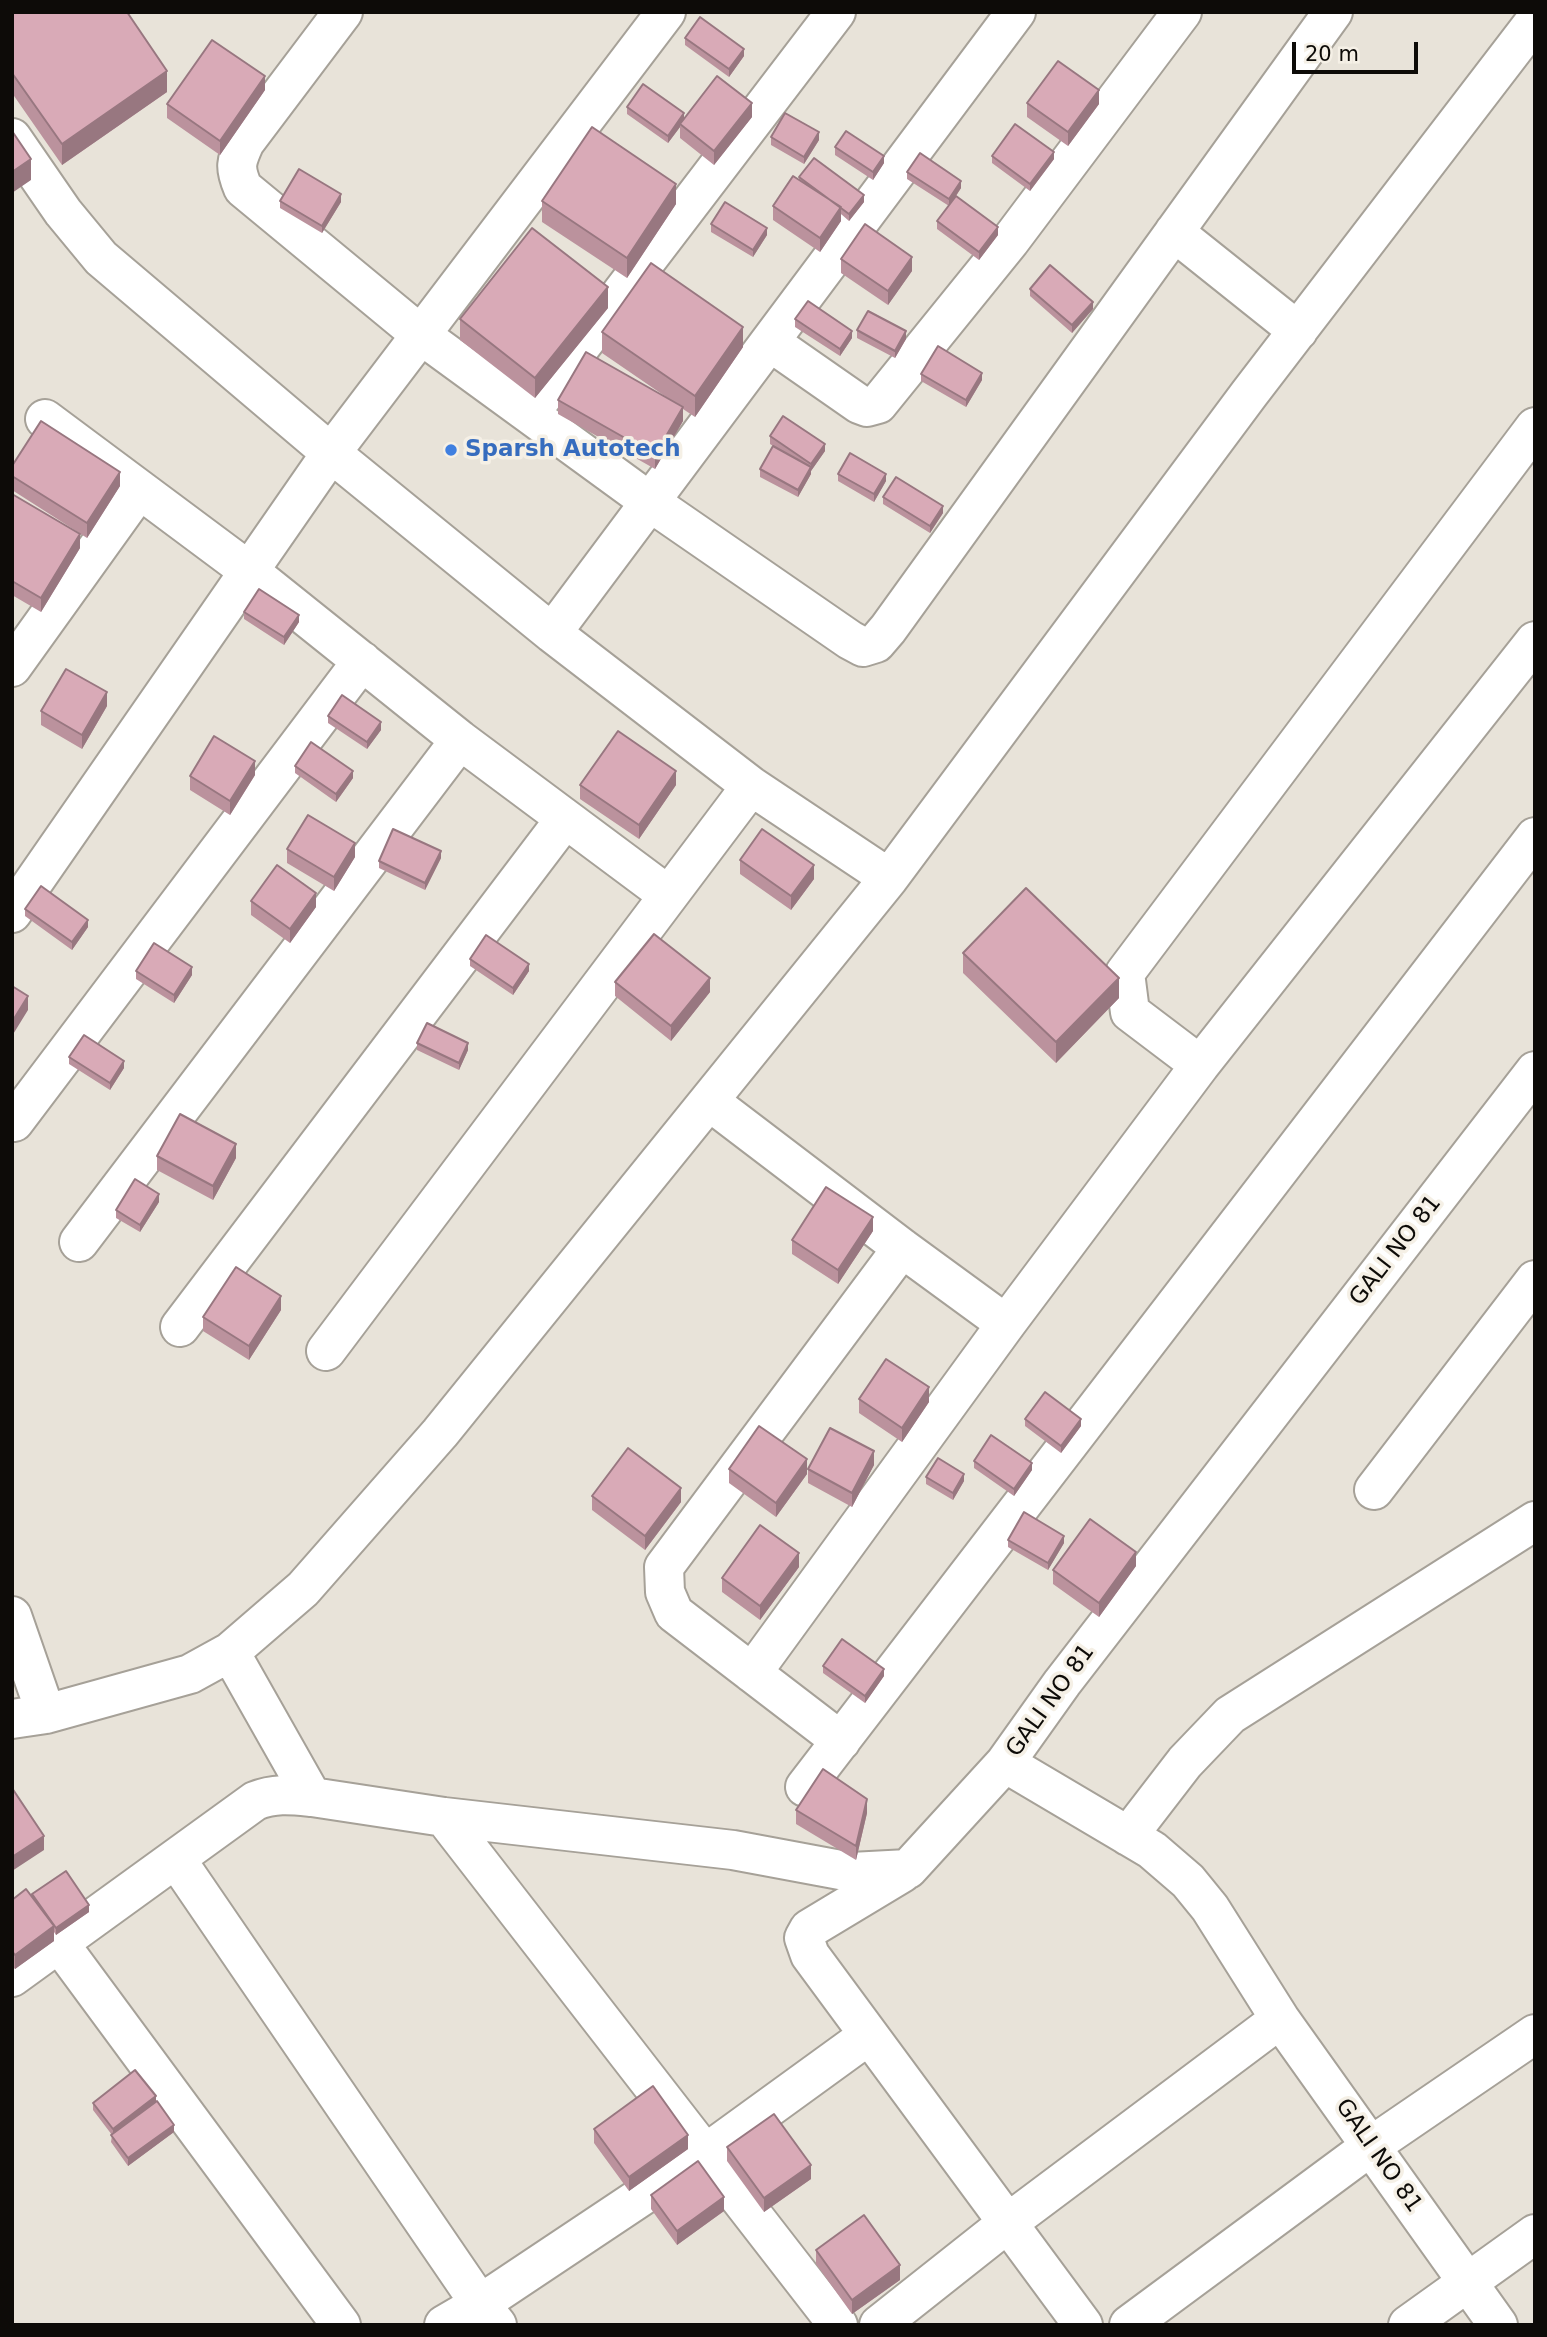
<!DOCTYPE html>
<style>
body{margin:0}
#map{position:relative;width:1547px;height:2337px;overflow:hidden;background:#e8e3d9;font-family:"DejaVu Sans",sans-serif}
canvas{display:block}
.frame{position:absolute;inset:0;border:14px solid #0d0b08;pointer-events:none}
.scale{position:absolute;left:1292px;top:42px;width:126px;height:32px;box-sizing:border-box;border:4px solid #0d0b08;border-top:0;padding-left:9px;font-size:21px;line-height:24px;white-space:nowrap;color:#0d0b08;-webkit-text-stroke:5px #f5f0e6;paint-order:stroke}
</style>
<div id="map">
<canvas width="1547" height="2337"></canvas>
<div class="frame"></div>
<div class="scale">20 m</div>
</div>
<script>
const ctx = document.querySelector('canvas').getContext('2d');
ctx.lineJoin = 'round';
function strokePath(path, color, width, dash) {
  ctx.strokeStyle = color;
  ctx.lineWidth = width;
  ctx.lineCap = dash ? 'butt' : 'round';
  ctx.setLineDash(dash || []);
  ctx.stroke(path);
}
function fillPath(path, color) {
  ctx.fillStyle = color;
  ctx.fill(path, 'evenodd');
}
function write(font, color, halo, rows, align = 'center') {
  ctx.font = font + ' "DejaVu Sans",sans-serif';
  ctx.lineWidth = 7;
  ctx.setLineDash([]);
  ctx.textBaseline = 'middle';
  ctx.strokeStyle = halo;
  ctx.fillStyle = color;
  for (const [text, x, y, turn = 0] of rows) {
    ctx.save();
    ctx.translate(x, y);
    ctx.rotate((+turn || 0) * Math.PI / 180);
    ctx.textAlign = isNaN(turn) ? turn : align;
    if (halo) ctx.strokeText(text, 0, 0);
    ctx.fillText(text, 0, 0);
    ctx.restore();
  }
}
const street = new Path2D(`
 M343,12L245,142C236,162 234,167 243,188L421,335L650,502L850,640L863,647L876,643L888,629L1333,12
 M12,138L63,212L101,258L331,453L552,633L751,786L889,878
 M1174,232L1298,331
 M770,342L859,404L867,407L878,404L1010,241L1182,12
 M530,413L836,12
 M45,419L249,571L460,740L668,895
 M552,633L1016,12
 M12,667L139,490
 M12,913L331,453L666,12
 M1200,1065L1130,1012L1125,973L1535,427
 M709,1101L902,1248L1006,1324
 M14,1122L362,661
 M79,1242L460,740
 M180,1327L565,819
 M326,1351L751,786
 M1374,1490L1535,1280
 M12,1616L46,1714
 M230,1652L312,1797L444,1817L733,1850L851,1872L908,1869L1005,1763
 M752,1673L1006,1324L1200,1065L1535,641
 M12,1719L46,1714L190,1674L230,1652L303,1589L440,1433L889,878L1249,394L1535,21
 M841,1741L674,1613L665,1592L664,1567L902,1248
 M805,1787L1535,837
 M444,1817L838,2325
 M1128,1836L1185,1762L1230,1715L1535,1521
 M176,1859L480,2304L497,2325
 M902,1873L809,1929L804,1938L810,1955L1083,2325
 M59,1943L341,2325
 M12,1977L255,1801C275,1793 291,1795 312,1797
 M444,2325L480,2304L705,2154L869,2035
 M879,2325L1009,2222L1280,2019
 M1129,2325L1371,2146L1535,2034
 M1408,2325L1535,2234
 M1498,2325L1280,2019L1210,1908L1188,1881L1152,1850L1005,1763L1062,1683L1535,1071`);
const wall = new Path2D(`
 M12,12L167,92L62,165L12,93Z
 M685,38L744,56L729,77L685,45Z
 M265,90L220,155L167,118V104Z
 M1027,103L1099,104L1068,146L1027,117Z
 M627,107L684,119L752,117L714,165L680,138V127L668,143L627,114Z
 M771,137L819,140L804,164L771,145Z
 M835,147L884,163L873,180L835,155Z
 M992,156L1054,159L1030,191L992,163Z
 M907,172L961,188L951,204L998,235L979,260L937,229V221L949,206L907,179Z
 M799,177L864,202L849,221L841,214V221L820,252L773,220V206L799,180Z
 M280,201L341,202L322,233L280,208Z
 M542,201L676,204L627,278L542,222Z
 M711,224L767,235L753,257L711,232Z
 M841,259L912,271L888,305L841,273Z
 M1030,289L1093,309L1072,333L1030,296Z
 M608,308L535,398L460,340V319Z
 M795,319L852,338L840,356L795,327Z
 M857,330L906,339L895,358L857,338Z
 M602,332L743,347L695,417L683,409V421L655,469L558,414V400L672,401L602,353Z
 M921,374L982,380L966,407L921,381Z
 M770,436L825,451L811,471V474L798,497L760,477V469L773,446L770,444Z
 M12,466L120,486L87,538L12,490Z
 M838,474L886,481L874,502L838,481Z
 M12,494L80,548L41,612L12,595Z
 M883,497L943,513L930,533L883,504Z
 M244,612L299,622L284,645L244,619Z
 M107,706L82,749L41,725V711Z
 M328,716L381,730L367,749L328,723Z
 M295,766L353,778L336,802L295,773Z
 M255,775L230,815L190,790V776Z
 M580,785H676L639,839L580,799Z
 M287,849L355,857L334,891L287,863Z
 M441,858L425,890L379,868V861Z
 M740,860L814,879L791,910L740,874Z
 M251,901L316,907L290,943L251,915Z
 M25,909L88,927L72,950L25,916Z
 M963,953L1119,998L1056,1063L963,973Z
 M470,959L529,971L513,995L470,966Z
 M136,971L192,975L174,1003L136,979Z
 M615,982L710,992L671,1041L615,996Z
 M417,1043L468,1050L459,1070L417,1050Z
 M69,1057L124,1068L110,1090L69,1064Z
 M157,1156L236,1158L213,1200L157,1170Z
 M159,1202L140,1232L116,1218V1210Z
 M873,1231L838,1284L792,1254V1240Z
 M281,1310L249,1360L203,1331V1317Z
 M859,1399L929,1402L902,1442L859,1413Z
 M1025,1419L1081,1426L1061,1453L1025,1426Z
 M974,1461L1032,1470L1014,1496L974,1468Z
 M874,1465L852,1507L808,1483V1469Z
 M729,1469L807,1474L776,1517L729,1483Z
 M926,1477L964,1481L953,1500L926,1484Z
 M592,1496L681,1502L645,1550L592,1510Z
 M1008,1540L1064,1543L1048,1570L1008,1547Z
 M1136,1566L1099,1617L1053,1584V1570Z
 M799,1567L760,1620L722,1592V1578Z
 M823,1666L884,1676L865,1703L823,1673Z
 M796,1810L867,1813L856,1860L796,1824Z
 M32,1894L89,1912L56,1935L54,1932V1941L15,1969L12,1966V1900L32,1897Z
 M156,2102L174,2132L128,2166L111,2142L112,2135L93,2110V2103Z
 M594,2129L688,2149L629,2191L594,2143Z
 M727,2147L811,2179L764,2212L727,2161Z
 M651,2195L724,2211L677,2245L651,2209Z
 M816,2250L900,2280L852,2314L816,2264Z`);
const shadedWall = new Path2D(`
 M744,49V56L729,77V69Z
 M167,71V92L62,165V144Z
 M265,76V90L220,155V141Z
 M1099,90V104L1068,146V132Z
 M752,103V117L714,165V151Z
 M684,113V121L680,124V127L668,143V136Z
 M819,132V140L804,164V157Z
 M1054,152V159L1030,191V184Z
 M884,156V163L873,180V172Z
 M31,159V180L12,193V172Z
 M961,181V188L949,206V199Z
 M676,184V204L627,278V258Z
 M341,194V202L322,233V226Z
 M864,195V202L849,221V214Z
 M841,207V221L820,252V238Z
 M998,227V235L979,260V252Z
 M767,228V235L753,257V250Z
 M912,257V271L888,305V291Z
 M608,287V308L535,398V378Z
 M1093,302V309L1072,333V325Z
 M743,327V347L695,417V396Z
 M852,331V338L840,356V349Z
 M906,331V339L895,358V351Z
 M982,373V380L966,407V400Z
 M683,407V421L655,469V455Z
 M825,444V451L811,471V474L798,497V490L811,467V464Z
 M120,472V486L87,538V523Z
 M886,474V481L874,502V494Z
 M943,506V513L930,533V526Z
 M80,534V548L41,612V598Z
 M299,615V622L284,645V637Z
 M107,692V706L82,749V735Z
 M381,722V730L367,749V742Z
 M255,761V775L230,815V801Z
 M353,771V778L336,802V794Z
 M676,771V785L639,839V825Z
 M355,843V857L334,891V877Z
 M441,851V858L425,890V883Z
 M814,865V879L791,910V896Z
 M316,893V907L290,943V929Z
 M88,920V927L72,950V942Z
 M529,964V971L513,995V988Z
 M192,967V975L174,1003V995Z
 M710,978V992L671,1041V1026Z
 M1119,978V998L1056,1063V1042Z
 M28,996V1010L12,1036V1022Z
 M468,1043V1050L459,1070V1063Z
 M124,1061V1068L110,1090V1083Z
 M236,1144V1158L213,1200V1186Z
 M159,1194V1202L140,1232V1225Z
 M873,1217V1231L838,1284V1270Z
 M281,1296V1310L249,1360V1346Z
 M929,1387V1402L902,1442V1428Z
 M1081,1419V1426L1061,1453V1446Z
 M874,1451V1465L852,1507V1493Z
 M807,1459V1474L776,1517V1503Z
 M1032,1463V1470L1014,1496V1489Z
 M964,1474V1481L953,1500V1493Z
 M681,1488V1502L645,1550V1536Z
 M1064,1536V1543L1048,1570V1563Z
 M1136,1552V1566L1099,1617V1603Z
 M799,1553V1567L760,1620V1606Z
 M884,1669V1676L865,1703V1696Z
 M12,1681H14V1695L12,1696Z
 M867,1799V1813L856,1860V1846Z
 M44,1836V1850L12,1871V1857Z
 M89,1905V1912L56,1935V1928Z
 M54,1926V1941L15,1969V1955Z
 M156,2096V2104L113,2137V2129Z
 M174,2125V2132L128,2166V2158Z
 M688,2135V2149L629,2191V2177Z
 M811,2165V2179L764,2212V2198Z
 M724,2197V2211L677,2245V2231Z
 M900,2265V2280L852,2314V2300Z`);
const building = new Path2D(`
 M12,12H127L167,71L62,144L12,73Z
 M700,17L744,49L729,69L685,38Z
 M212,40L265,76L220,141L167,104Z
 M1058,61L1099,90L1068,132L1027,103Z
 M717,76L752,103L714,151L680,124Z
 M643,84L684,113L668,136L627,107Z
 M785,113L819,132L804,157L771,137Z
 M1015,124L1054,152L1030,184L992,156Z
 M592,127L676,184L627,258L542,201Z
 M12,131L31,159L12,172Z
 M846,131L884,156L873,172L835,147Z
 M920,153L961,181L949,199L907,172Z
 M814,158L864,195L849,214L799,177Z
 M299,169L341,194L322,226L280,201Z
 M793,176L841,207L820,238L773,206Z
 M956,196L998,227L979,252L937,221Z
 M725,202L767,228L753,250L711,224Z
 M865,224L912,257L888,291L841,259Z
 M532,228L608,287L535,378L460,319Z
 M651,263L743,327L695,396L602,332Z
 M1050,265L1093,302L1072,325L1030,289Z
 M808,301L852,331L840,349L795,319Z
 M868,311L906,331L895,351L857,330Z
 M938,346L982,373L966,400L921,374Z
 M586,352L683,407L655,455L558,400Z
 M783,416L825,444L811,464L770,436Z
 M41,421L120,472L87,523L12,476V466Z
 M773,446L811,467L798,490L760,469Z
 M850,453L886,474L874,494L838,474Z
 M896,477L943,506L930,526L883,497Z
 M12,494L80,534L41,598L12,581Z
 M259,589L299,615L284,637L244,612Z
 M66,669L107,692L82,735L41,711Z
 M342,695L381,722L367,742L328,716Z
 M618,731L676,771L639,825L580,785Z
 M214,736L255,761L230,801L190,776Z
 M311,742L353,771L336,794L295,766Z
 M308,815L355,843L334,877L287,849Z
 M393,829L441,851L425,883L379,861Z
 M762,829L814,865L791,896L740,860Z
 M277,865L316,893L290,929L251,901Z
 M41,886L88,920L72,942L25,909Z
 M1026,888L1119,978L1056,1042L963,953Z
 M654,934L710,978L671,1026L615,982Z
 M486,935L529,964L513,988L470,959Z
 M154,943L192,967L174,995L136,971Z
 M12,986L28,996L12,1022Z
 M427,1023L468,1043L459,1063L417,1043Z
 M84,1035L124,1061L110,1083L69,1057Z
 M180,1114L236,1144L213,1186L157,1156Z
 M135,1179L159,1194L140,1225L116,1210Z
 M826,1187L873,1217L838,1270L792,1240Z
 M236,1267L281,1296L249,1346L203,1317Z
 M886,1359L929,1387L902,1428L859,1399Z
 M1045,1392L1081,1419L1061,1446L1025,1419Z
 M759,1426L807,1459L776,1503L729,1469Z
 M830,1428L874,1451L852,1493L808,1469Z
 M991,1435L1032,1463L1014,1489L974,1461Z
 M628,1448L681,1488L645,1536L592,1496Z
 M938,1458L964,1474L953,1493L926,1477Z
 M1024,1512L1064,1536L1048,1563L1008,1540Z
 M1090,1519L1136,1552L1099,1603L1053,1570Z
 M760,1525L799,1553L760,1606L722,1578Z
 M842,1639L884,1669L865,1696L823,1666Z
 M823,1769L867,1799L856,1846L796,1810Z
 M12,1788L44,1836L12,1857Z
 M66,1871L89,1905L56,1928L32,1894Z
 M26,1889L54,1926L15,1955L12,1951V1900Z
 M135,2070L156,2096L113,2129L93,2103Z
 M653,2086L688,2135L629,2177L594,2129Z
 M157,2101L174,2125L128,2158L111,2135Z
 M774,2114L811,2165L764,2198L727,2147Z
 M698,2161L724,2197L677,2231L651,2195Z
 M864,2215L900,2265L852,2300L816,2250Z`);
const markers = [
 [451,450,7,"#3f7fe0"]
];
const shopNames = [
 ["Sparsh Autotech",465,450]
];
const streetNames = [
 ["GALI NO 81",1396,1251,-52],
 ["GALI NO 81",1051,1701,-54],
 ["GALI NO 81",1378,2156,55]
];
strokePath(street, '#a6a198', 42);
strokePath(street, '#fff', 38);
fillPath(wall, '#bb929d');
fillPath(shadedWall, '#987780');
fillPath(building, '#d9aab7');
strokePath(building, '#987780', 2);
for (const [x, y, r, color] of markers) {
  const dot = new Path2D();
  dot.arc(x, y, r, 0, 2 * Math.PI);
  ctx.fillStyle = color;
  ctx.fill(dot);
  strokePath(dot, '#f5f0e6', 2.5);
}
write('bold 23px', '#366cbe', '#f5f0e6', shopNames, 'left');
write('23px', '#0d0b08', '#f5f0e6', streetNames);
</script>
